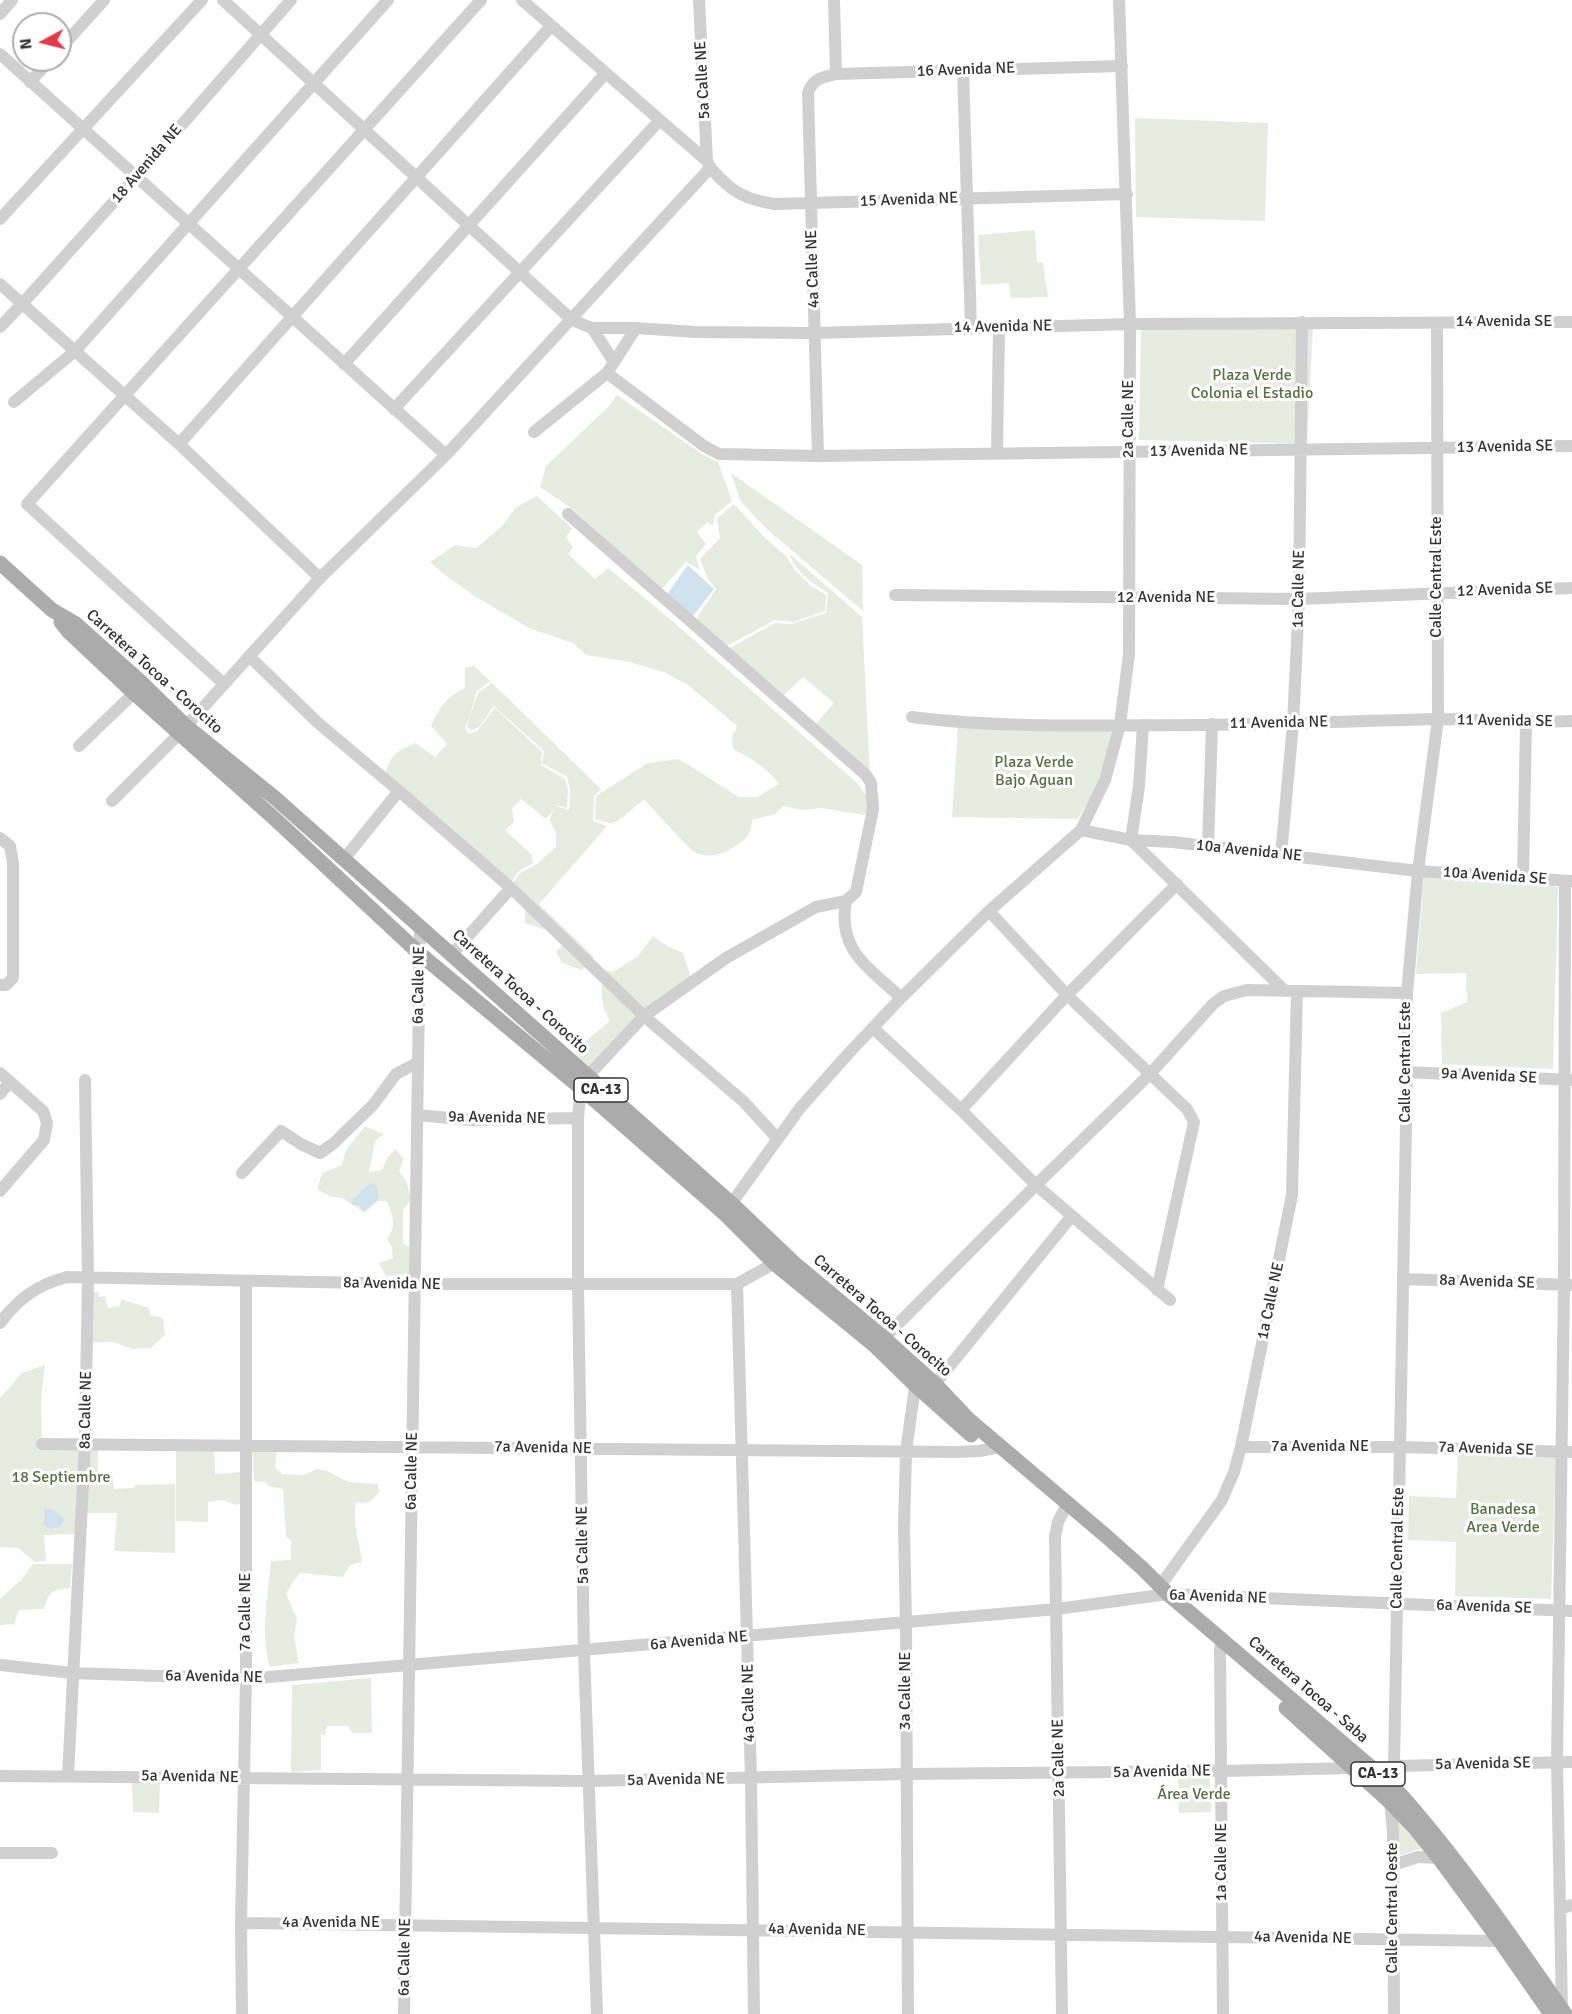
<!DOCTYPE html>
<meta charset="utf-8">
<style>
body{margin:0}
#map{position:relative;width:1572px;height:2014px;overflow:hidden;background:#fff;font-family:Signika,sans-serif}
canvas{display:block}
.north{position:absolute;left:12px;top:12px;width:60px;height:60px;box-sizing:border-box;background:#fff;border:2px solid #adadad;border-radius:50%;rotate:263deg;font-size:16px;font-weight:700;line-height:24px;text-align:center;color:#333}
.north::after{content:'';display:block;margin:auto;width:21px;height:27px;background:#e63946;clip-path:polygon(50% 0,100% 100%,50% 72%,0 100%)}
</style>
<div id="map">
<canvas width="1572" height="2014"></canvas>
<div class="north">N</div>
</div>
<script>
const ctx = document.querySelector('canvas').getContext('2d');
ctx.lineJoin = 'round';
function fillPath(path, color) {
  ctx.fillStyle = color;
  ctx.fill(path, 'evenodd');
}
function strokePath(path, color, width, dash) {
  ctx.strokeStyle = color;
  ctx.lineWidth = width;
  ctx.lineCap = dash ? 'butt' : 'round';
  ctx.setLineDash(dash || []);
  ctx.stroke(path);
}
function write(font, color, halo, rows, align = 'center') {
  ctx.font = font + ' Signika,sans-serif';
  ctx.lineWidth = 6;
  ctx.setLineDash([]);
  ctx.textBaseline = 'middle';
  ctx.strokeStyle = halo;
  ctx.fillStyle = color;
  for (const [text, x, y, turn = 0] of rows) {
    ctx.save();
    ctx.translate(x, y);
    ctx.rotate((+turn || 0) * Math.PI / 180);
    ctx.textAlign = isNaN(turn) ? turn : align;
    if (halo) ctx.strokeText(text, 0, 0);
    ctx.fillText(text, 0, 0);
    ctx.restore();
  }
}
const green = new Path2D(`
 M1135,118L1268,123L1265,221L1136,217Z
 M1035,230L1037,262L1043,263L1048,297L1011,298L1009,283L981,285L978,235Z
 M1313,328L1307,444L1139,440L1141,329Z
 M617,395L702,454L718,462L732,501L715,515L713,526L707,522L697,532L706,544L696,556L700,570L686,562L662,589L571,508L540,487L546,466L608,407Z
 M731,473L862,565L863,611L769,531L741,502Z
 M537,496L572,528L566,537L573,547L568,554L595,579L608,568L670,619L856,782L867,796V812L864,815L821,808L802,810L783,806L775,814L752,820C751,837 746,839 732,848C721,855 708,858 696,853C690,851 654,809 644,800C633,806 624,821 610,823C606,823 599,820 595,819L596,796L648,763L679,759L739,797H757L779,784C767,768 751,758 733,749L732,737L737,726L688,685L666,673L630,662L586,655L573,643L529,628L476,597L449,578L430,562L455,545L476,548L503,525L516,507Z
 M734,504L765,538L787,557L795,570L810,585L826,595L825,611L793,622L775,620L727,646L698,623V616L716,589L708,579L700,559L720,538L717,518Z
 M791,555L862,617L870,776L815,725L834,703L803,677L782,697L728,649L775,623L791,624L826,613L828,593C812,583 798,574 790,556Z
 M474,666L490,681L476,692L470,716L465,727L469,734L477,731L495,708L542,752L541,765L565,779L568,790L567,808L557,805L556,806L569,810L570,790L567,777L542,763L544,751L494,706L479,727L471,731L467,726L478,693L492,683L601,789L594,796L593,821L607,826L539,904L594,957L582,970L562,963L556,952L566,942L550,926L543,929L525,923V909L512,884L520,873L537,864L556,847V833L549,819L556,807L546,819L521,799L512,809L514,822L505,830L532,855L533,863L518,872L510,884L385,774C391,754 398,750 416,743L435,757L447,744L431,726C439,708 447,696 465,688V668Z
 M1116,724C1106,758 1098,791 1077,819L952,817L958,726Z
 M1424,876L1558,887L1553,1069L1442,1064L1441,1013L1467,1002L1466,973L1416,974Z
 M653,936L667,946L683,953L691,978L586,1072L575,1059L587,1040L610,1021C600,1005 600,989 605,970L613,972L638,956Z
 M365,1126L384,1134L375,1141L369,1172L382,1170L387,1158L395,1149L404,1159L399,1171L407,1183L411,1199L403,1210V1243L409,1247L410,1274L386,1276L379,1263L393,1258L392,1248L387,1238C398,1226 392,1214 387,1201H379L363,1213C357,1206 350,1204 343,1198L331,1197L317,1189L322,1173L342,1165L346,1150Z
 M98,1292L99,1297L105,1296L108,1308L120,1306L121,1299L149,1308L150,1315L163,1318L165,1335L151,1348L132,1349L113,1342L89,1343V1293Z
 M45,1365L41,1400L42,1444L85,1445L80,1534L44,1535L46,1561L35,1562L18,1548L0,1547V1398L22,1373Z
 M88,1447L98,1448V1473L112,1472L114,1489L134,1488L135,1485L175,1484V1553L114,1551L117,1513H84Z
 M176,1447H214L215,1474L241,1472L240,1504L236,1505L223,1500L208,1502V1522L176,1521Z
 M253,1450H277L275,1467L282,1474L304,1475L317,1469L327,1471L348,1482L378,1484L379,1492L370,1502L356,1503C352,1523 360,1542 362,1562L350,1565L343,1577L300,1573L292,1583L286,1594L297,1618L294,1637L299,1663L270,1667C260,1634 268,1595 271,1561L291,1560V1541L286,1536L283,1489L268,1486L266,1482L254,1481Z
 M1458,1453L1556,1457L1551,1599L1455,1596L1456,1542L1408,1540L1409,1496L1456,1498Z
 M33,1564H72L70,1588C51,1590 49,1591 44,1609L19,1610L14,1624L0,1625V1599L22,1579Z
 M371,1678L372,1733H352L348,1726H327L325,1735H321V1770L291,1772L292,1685Z
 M1210,1777L1211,1812L1179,1813L1178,1778Z
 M132,1780H160L159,1813L133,1812Z
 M1397,1818L1422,1848L1399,1856Z`);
const water = new Path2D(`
 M688,565L714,589L693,616L667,594Z
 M370,1183L376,1186L379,1198L364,1211L359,1205H353L351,1202Z
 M44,1509C52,1509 60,1512 64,1520L60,1527L50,1529L43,1524L45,1518Z`);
const minor = new Path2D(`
 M223,0L572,320L592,328H636L695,332L815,333L1130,324L1572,322
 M522,0L707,161
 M699,0L707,161C710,169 716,174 722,180C738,196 752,200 774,204L1127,194
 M834,0L836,74
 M0,14L12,0
 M60,49L104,0
 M0,54L446,455
 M963,70L971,328
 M30,82L50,60
 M0,219L202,0
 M0,284L179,444L320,578
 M0,327L22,304L136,177L291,0
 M592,328L614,362
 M344,364L606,73
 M607,373L704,446L719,454L818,456L1572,446
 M14,402L75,351L388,0
 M394,409L660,120
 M534,432L607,373L636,328
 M179,444L551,26
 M997,453L999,327
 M818,456L808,93C812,79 823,77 836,74L1122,66
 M568,514L866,775L871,783L873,809L856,892L846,901L816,907L726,958L702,975L644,1016L587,1077L581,1088L578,1118V1284L584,1651L597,2014
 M895,595L1299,599L1572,588
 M249,656L317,722L399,791L511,888L644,1016L744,1102L777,1138
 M223,683L27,504L481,0
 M912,717C1006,729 1108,725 1203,725C1281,724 1358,721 1435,719C1481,719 1526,723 1572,721
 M1143,725L1139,786L1131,840L1285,991
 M79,746L134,693
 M112,801L180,733L320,578L446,455L710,168
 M1081,830L1131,840L1173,842L1418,871L1571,881
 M0,838L10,846L13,863V978L6,985H0
 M1208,847L1212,724
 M1281,855L1293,724L1299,599L1302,322
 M344,859L399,791
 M1523,878L1526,723
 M846,901C837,951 869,967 901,998
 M989,911L1067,995L1187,1109L1194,1122L1157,1290
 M452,954L511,888
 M873,1028L961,1110L1036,1185L1170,1300
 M1407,1072L1571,1080
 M0,1073L43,1111L47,1123L44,1140L0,1191
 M0,1094L10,1082
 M961,1110L1067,995L1177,884
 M417,1115L471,1120L578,1118
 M242,1173L281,1131L301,1144L320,1153L334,1143L373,1105L396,1074L417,1063
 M726,1211L800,1108L848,1054L901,998L989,911L1081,830L1105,780L1120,725L1129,654L1130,324L1119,0
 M1403,1279L1571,1285
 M737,1284L751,1778L754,2014
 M0,1323C19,1298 37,1285 67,1277L414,1284H737L780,1260
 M884,1338L1036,1185L1150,1074L1213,1004L1224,996L1247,990L1407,993
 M935,1384L1071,1217
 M42,1444L956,1452L979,1451L1001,1447
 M1241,1447H1400L1572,1452
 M1160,1586L1222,1500L1234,1472L1241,1447L1292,1195L1297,992
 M1222,1639L1220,1649L1223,2014
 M0,1665L72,1673L246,1679L1057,1609L1168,1594L1572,1611
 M1394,1766L1572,1762
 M0,1776L588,1781L907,1774L1221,1771L1353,1768
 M68,1776L85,1445L88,1277L85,1080
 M0,1853H52
 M1393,1865L1418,1857L1439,1858
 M1560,1909L1572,1905
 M241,1923L1500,1941
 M1562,2009L1557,1762L1564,1285L1565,881
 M242,2014L241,1923L246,1679V1281
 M404,2014L420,929
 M908,2014L906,1622L904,1529L906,1451L916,1380
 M1062,2014L1055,1537L1058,1522L1067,1504
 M1394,2014L1393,1831L1390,1802L1394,1766L1407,1072V993L1418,871L1438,719L1437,323`);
const major = new Path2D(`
 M0,563L52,610L76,624L141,682L186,726L275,798L732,1204L794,1263L884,1338L935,1384L968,1419L1106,1536L1142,1568L1168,1594L1393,1786C1457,1857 1511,1936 1565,2014
 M61,622L69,632L134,693L275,819L420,954L581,1088L724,1213L775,1264L874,1345L915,1385L971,1435
 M1286,1708L1390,1802L1415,1828L1439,1858L1500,1941L1551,2014`);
const shields = [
 [601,1090,54],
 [1378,1774,54]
];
const shieldNames = [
 ["CA-13",601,1090],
 ["CA-13",1378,1774]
];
const streetNames = [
 ["16 Avenida NE",966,70,-2],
 ["5a Calle NE",703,80,-93],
 ["18 Avenida NE",147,164,-49],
 ["15 Avenida NE",909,200,-2],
 ["4a Calle NE",813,269,-92],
 ["14 Avenida SE",1504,322],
 ["14 Avenida NE",1003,327,-1],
 ["2a Calle NE",1129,419,-90],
 ["13 Avenida SE",1505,447,-1],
 ["13 Avenida NE",1199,451,-1],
 ["Calle Central Este",1437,577,-90],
 ["1a Calle NE",1299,589,-89],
 ["12 Avenida SE",1505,590,-2],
 ["12 Avenida NE",1166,598],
 ["Carretera Tocoa - Corocito",154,672,42],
 ["11 Avenida SE",1505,721,1],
 ["11 Avenida NE",1279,723,-1],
 ["10a Avenida NE",1249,851,6],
 ["10a Avenida SE",1495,876,4],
 ["6a Calle NE",419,985,-89],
 ["Carretera Tocoa - Corocito",520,992,42],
 ["Calle Central Este",1406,1062,-90],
 ["9a Avenida SE",1489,1076,3],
 ["9a Avenida NE",497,1118,1],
 ["8a Avenida SE",1487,1282,2],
 ["8a Avenida NE",392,1284,1],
 ["1a Calle NE",1271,1301,-78],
 ["Carretera Tocoa - Corocito",882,1316,41],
 ["8a Calle NE",86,1410,-89],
 ["7a Avenida NE",1320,1447],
 ["7a Avenida NE",543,1448,1],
 ["7a Avenida SE",1486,1449,2],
 ["6a Calle NE",412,1471,-89],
 ["5a Calle NE",583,1545,-91],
 ["Calle Central Este",1398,1548,-89],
 ["6a Avenida NE",1218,1597,2],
 ["6a Avenida SE",1484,1607,2],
 ["7a Calle NE",246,1612,-90],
 ["6a Avenida NE",699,1641,-5],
 ["6a Avenida NE",214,1677,1],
 ["Carretera Tocoa - Saba",1308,1690,41],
 ["3a Calle NE",906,1691,-90],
 ["4a Calle NE",749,1703,-91],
 ["2a Calle NE",1059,1758,-91],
 ["5a Avenida SE",1483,1764,-1],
 ["5a Avenida NE",1162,1772,-1],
 ["5a Avenida NE",190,1777,1],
 ["5a Avenida NE",676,1780,-1],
 ["1a Calle NE",1222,1862,-90],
 ["Calle Central Oeste",1393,1908,-90],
 ["4a Avenida NE",331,1923],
 ["4a Avenida NE",817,1930,1],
 ["4a Avenida NE",1303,1938,1],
 ["6a Calle NE",405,1957,-89]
];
const parkNames = [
 ["Plaza Verde",1252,376],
 ["Colonia el Estadio",1252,394],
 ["Plaza Verde",1034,763],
 ["Bajo Aguan",1034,781],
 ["18 Septiembre",61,1478],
 ["Banadesa",1503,1510],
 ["Area Verde",1503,1528],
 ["Área Verde",1194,1795]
];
fillPath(green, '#e6ecdf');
fillPath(water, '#cfe2ee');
strokePath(minor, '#d0d0d0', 12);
strokePath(major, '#ababab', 15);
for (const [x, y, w] of shields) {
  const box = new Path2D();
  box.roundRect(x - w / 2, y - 12, w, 24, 4.5);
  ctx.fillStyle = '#fff';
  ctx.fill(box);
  strokePath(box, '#333', 1.5);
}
write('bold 15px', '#333', null, shieldNames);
write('16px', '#333', '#fff', streetNames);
write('16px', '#56703f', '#fff', parkNames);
</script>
